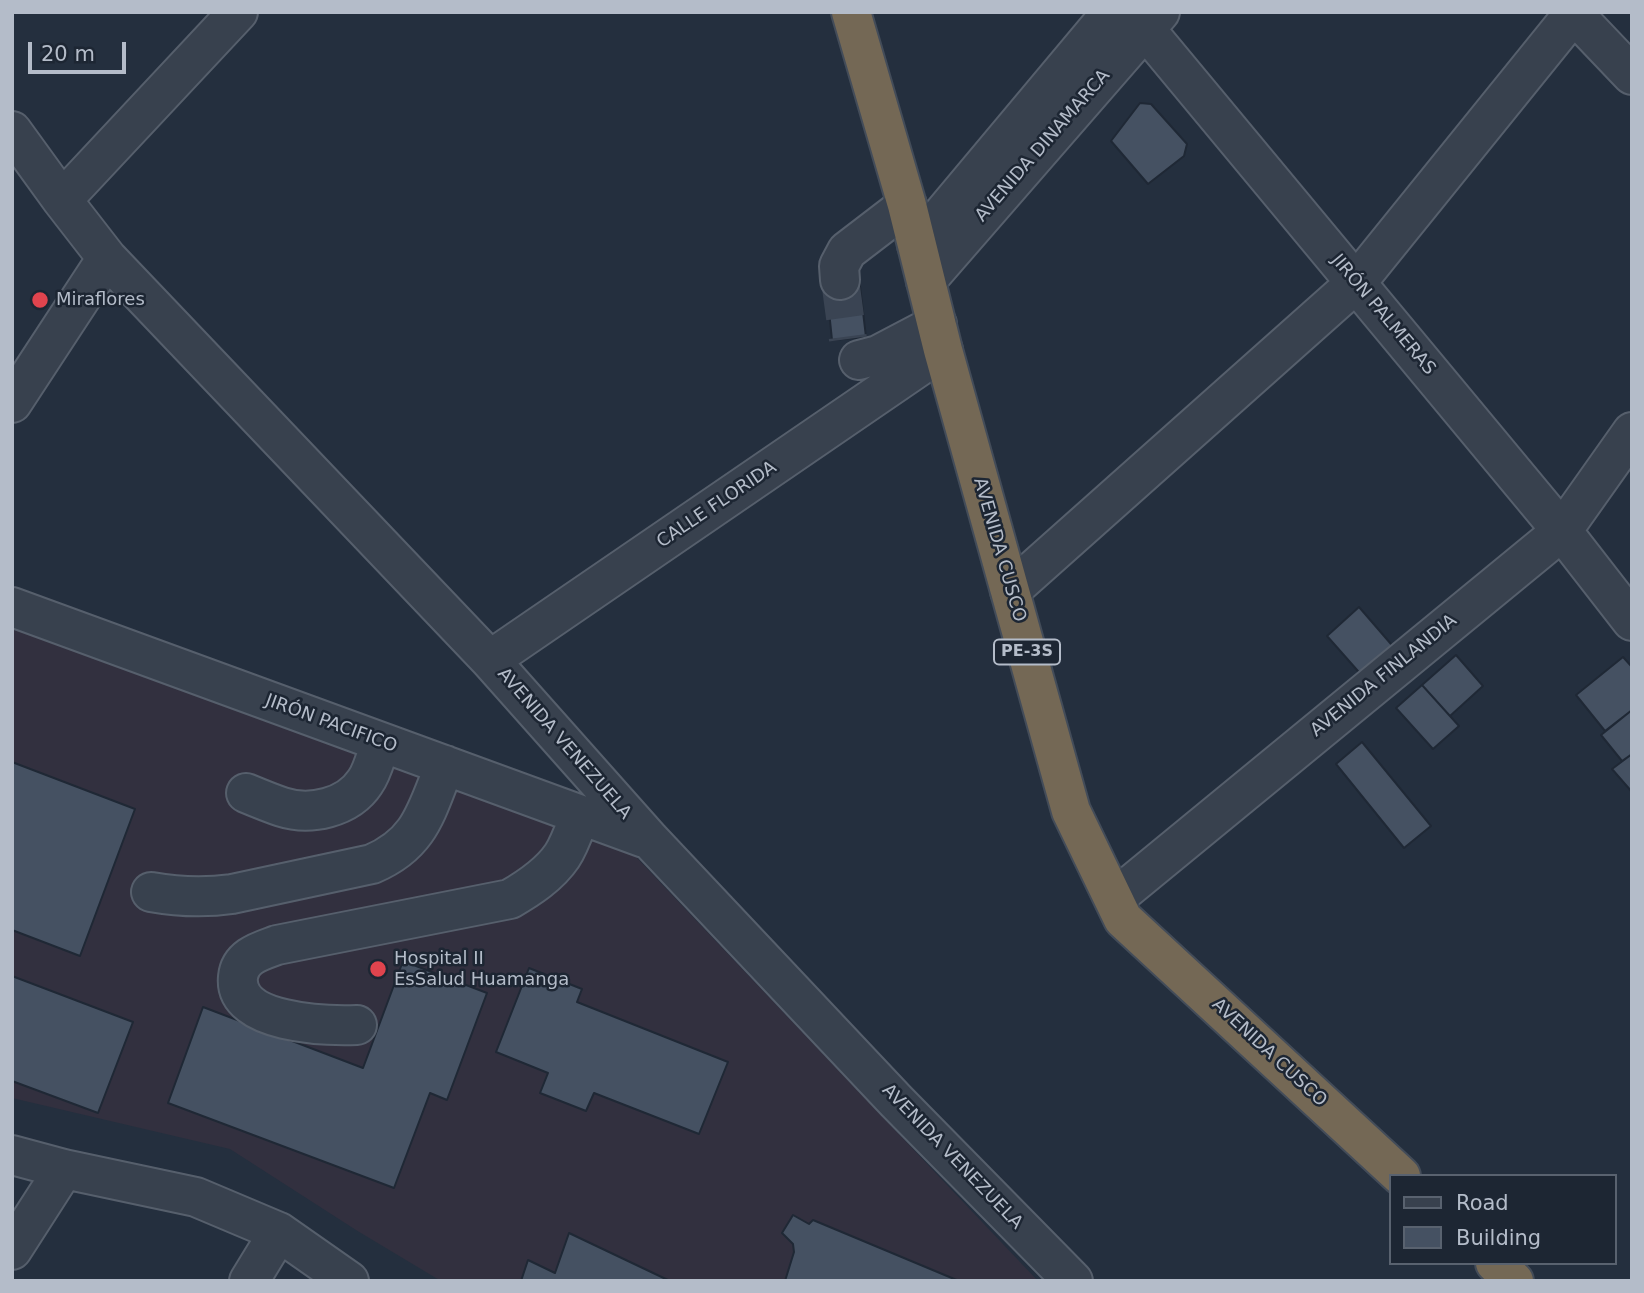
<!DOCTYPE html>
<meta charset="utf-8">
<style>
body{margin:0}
#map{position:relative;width:1644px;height:1293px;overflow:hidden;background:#242f3e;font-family:"DejaVu Sans",sans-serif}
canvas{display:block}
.frame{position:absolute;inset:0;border:14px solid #b4bcc9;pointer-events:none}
.legend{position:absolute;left:1389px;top:1174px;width:228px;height:91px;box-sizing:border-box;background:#1d2633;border:2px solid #59626f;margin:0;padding:9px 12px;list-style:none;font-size:21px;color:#b4bcc9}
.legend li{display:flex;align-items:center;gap:14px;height:35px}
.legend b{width:35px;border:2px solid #59626f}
.scale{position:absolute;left:28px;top:42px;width:98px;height:32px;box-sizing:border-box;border:4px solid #b4bcc9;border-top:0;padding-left:9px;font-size:21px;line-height:24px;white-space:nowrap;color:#b4bcc9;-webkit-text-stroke:5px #1d2633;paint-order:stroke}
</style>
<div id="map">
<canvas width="1644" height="1293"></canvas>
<div class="frame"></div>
<ul class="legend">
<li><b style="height:9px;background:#38414e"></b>Road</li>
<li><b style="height:19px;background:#455162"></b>Building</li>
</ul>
<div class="scale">20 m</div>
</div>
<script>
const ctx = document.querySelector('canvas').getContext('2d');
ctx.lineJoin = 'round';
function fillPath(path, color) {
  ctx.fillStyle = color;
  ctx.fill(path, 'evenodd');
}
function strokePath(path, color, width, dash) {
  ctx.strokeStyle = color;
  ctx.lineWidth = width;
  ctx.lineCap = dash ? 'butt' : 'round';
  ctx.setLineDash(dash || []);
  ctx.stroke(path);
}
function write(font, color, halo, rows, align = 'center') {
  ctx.font = font + ' "DejaVu Sans",sans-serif';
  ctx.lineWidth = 5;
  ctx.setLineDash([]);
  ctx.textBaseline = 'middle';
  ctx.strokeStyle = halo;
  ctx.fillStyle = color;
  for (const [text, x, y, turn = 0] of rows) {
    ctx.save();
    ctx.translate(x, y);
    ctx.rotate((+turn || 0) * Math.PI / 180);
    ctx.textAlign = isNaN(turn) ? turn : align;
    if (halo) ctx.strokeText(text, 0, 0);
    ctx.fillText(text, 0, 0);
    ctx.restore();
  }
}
const medical = new Path2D(`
 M12,617L621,841L1038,1281H441L356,1230L230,1149L12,1098Z`);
const building = new Path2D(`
 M1140,103L1151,104L1187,144L1184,156L1148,184L1111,141Z
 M859,278L866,337L832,340L826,282Z
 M1359,607L1397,651L1365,679L1327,636Z
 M1456,655L1483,686L1450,716L1422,685Z
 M1623,657L1632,667V710L1605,731L1576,695Z
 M1422,685L1459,726L1433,749L1396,708Z
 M1632,710V754L1622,761L1601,735Z
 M1362,742L1431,826L1404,848L1336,764Z
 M1632,754V792L1612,769Z
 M12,762L135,809L80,956L12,930Z
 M403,961L487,993L447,1100L430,1093L394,1188L168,1103L203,1007L363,1068Z
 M529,968L582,989L577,1002L728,1062L699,1134L594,1093L586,1111L540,1093L548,1073L496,1052Z
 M12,976L133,1022L98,1113L12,1081Z
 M793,1215L809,1224L813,1220L959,1281H785L794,1252L793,1244L782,1233Z
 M569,1233L670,1281H521L528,1260L555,1273Z`);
const minorTunnel = new Path2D(`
 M840,280L848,339`);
const minor = new Path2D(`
 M1131,12L1562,531L1632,621
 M1572,12L1632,75
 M12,131L62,200L107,258L490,660L650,840L896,1101L1073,1281
 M62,200L238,12
 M917,245L1112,12
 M840,280L839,266L847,251L907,205
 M926,281L1160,12
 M859,360L878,355L937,324
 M12,403L107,258
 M1010,591L1356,283L1575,12
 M12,607L644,838
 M490,660L943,350
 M246,793C258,798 270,803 282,807C310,816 348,808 365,782C373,771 376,755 381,742
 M151,892C179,897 204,898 232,894L372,864C421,843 426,811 445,765
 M1114,899L1562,531L1632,432
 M357,1025C327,1026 233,1024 238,977C240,956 261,951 277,945L510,899C529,888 549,875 562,856C570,844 575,828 580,815
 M12,1155L64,1169L196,1197L279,1232L349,1281
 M12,1250L64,1169
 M249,1281L279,1232`);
const highway = new Path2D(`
 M851,12L907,205L943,350L1071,811L1123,919L1401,1176
 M1495,1263L1514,1281`);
const markers = [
 [40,300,9,"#e0444e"],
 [378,969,9,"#e0444e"]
];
const shields = [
 [1027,652,66]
];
const shieldNames = [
 ["PE-3S",1027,652]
];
const streetNames = [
 ["AVENIDA DINAMARCA",1043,146,-49],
 ["JIRÓN PALMERAS",1383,315,50],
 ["CALLE FLORIDA",717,505,-34],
 ["AVENIDA CUSCO",999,550,74],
 ["AVENIDA FINLANDIA",1384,676,-39],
 ["JIRÓN PACIFICO",331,724,20],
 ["AVENIDA VENEZUELA",564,744,49],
 ["AVENIDA CUSCO",1269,1053,43],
 ["AVENIDA VENEZUELA",952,1157,46]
];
const poiNames = [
 ["Miraflores",56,300],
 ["Hospital II",394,959],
 ["EsSalud Huamanga",394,980]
];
fillPath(medical, '#32303f');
fillPath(building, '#455162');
strokePath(building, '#1f2835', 2);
strokePath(minorTunnel, '#3a4453', 38, [38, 19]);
strokePath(minor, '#565f6c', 42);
strokePath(highway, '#434c59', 42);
strokePath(minor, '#38414e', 38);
strokePath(highway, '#746855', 38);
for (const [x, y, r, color] of markers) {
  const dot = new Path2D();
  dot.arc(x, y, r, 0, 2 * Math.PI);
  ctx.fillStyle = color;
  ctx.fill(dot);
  strokePath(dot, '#1d2633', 2.5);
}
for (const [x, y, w] of shields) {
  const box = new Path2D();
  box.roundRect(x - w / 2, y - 12.5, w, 25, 5);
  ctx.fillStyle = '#1d2633';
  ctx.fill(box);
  strokePath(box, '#b4bcc9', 2);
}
write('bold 16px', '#b4bcc9', null, shieldNames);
write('18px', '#b4bcc9', '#1d2633', streetNames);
write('18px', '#b4bcc9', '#1d2633', poiNames, 'left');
</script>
